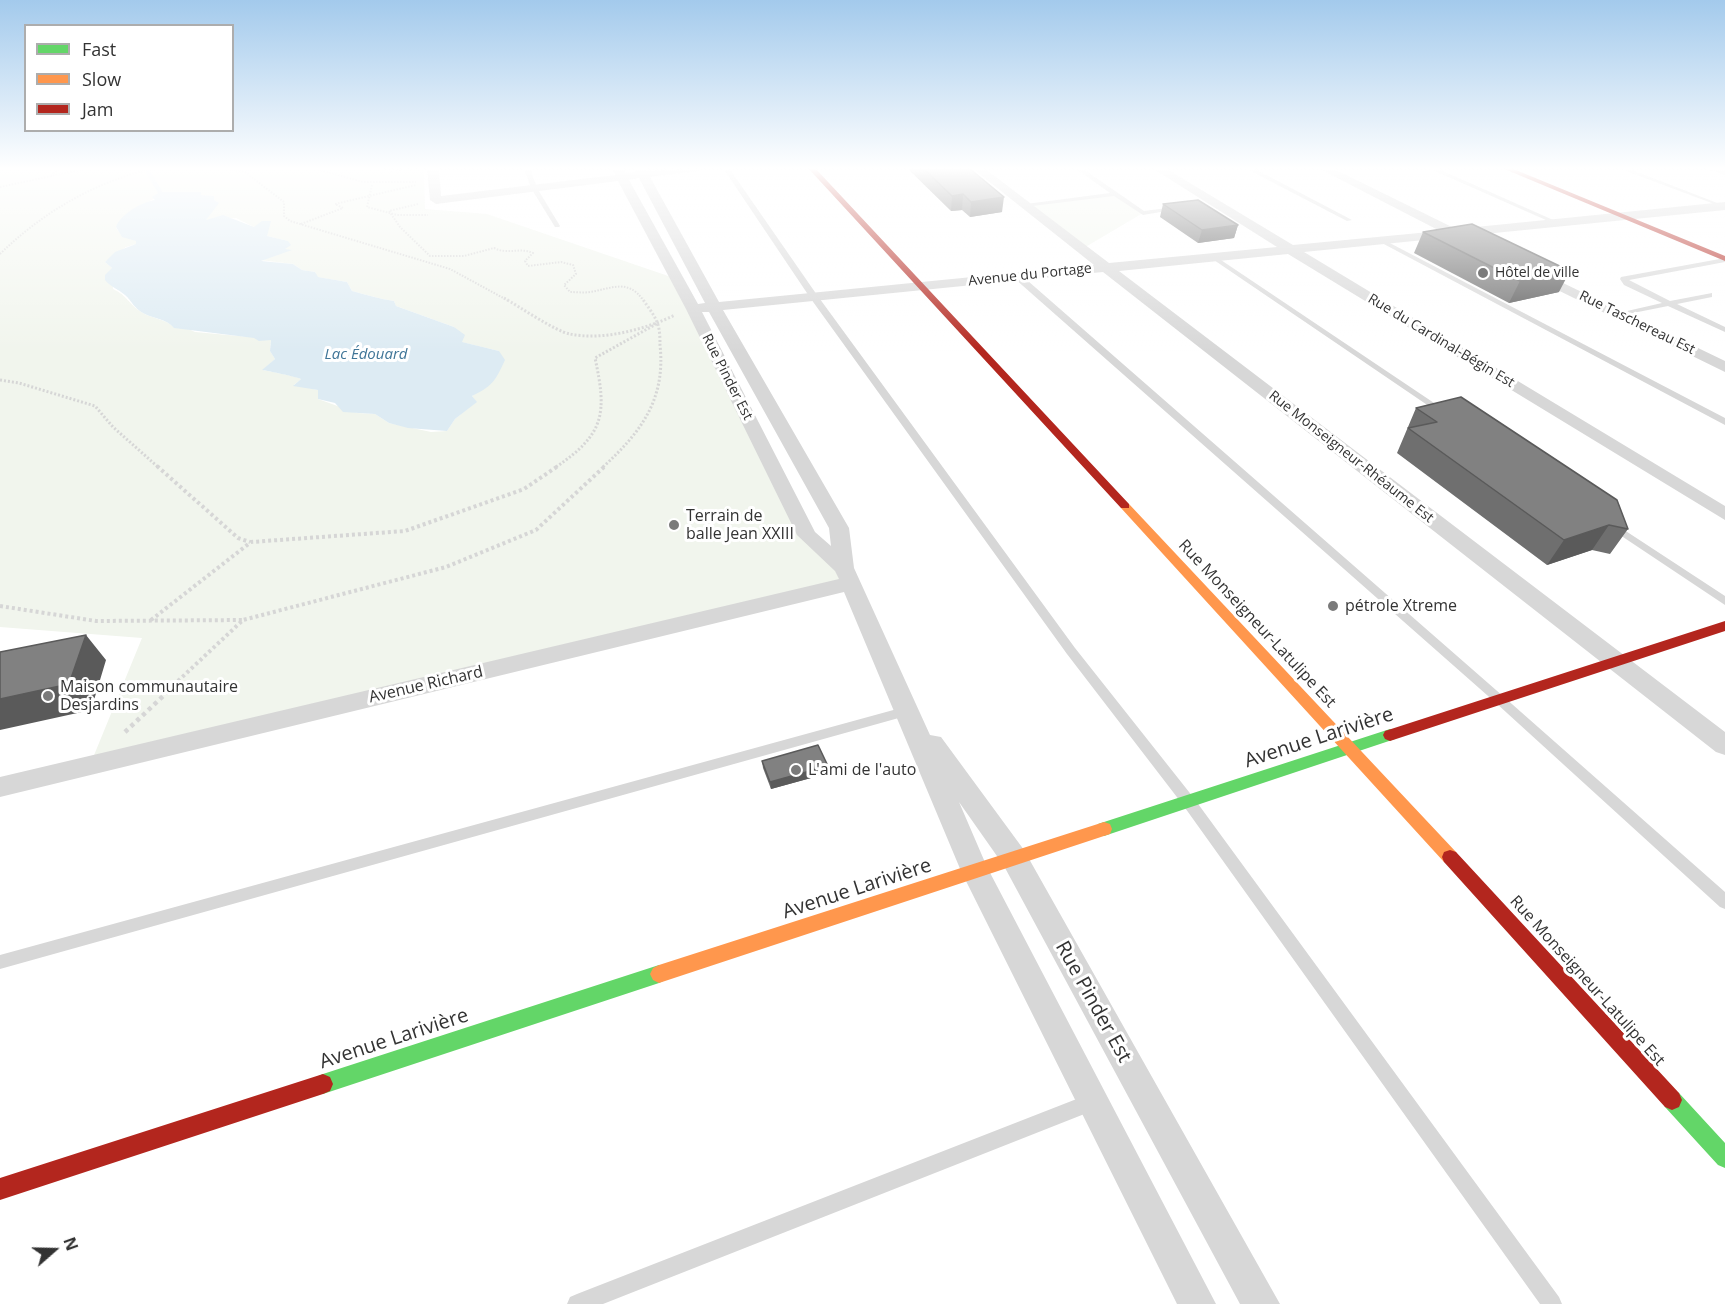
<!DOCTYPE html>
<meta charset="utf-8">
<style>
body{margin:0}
#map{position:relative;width:1725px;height:1304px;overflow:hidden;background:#fff;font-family:"Open Sans",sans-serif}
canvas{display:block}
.legend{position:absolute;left:24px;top:24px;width:210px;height:108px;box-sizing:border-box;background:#fff;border:2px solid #adadad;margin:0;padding:8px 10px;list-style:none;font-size:18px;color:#333}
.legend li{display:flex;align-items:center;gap:12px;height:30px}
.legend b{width:30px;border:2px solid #adadad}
.north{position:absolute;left:24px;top:1220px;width:60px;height:60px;-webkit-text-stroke:4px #fff;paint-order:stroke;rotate:70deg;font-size:16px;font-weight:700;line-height:24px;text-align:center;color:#333}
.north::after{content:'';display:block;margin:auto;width:21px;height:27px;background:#333;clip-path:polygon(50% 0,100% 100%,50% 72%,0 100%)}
</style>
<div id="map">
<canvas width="1725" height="1304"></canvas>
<ul class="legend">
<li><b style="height:8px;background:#63d668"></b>Fast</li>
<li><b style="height:8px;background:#ff974d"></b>Slow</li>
<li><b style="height:8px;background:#b3261e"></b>Jam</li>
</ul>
<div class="north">N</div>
</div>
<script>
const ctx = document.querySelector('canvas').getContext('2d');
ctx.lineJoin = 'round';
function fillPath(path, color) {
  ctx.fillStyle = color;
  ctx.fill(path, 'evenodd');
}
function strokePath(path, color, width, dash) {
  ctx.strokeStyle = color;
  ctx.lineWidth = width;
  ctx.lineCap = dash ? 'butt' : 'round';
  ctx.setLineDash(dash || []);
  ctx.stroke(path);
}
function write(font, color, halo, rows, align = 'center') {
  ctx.font = font + ' "Open Sans",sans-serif';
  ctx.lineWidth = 6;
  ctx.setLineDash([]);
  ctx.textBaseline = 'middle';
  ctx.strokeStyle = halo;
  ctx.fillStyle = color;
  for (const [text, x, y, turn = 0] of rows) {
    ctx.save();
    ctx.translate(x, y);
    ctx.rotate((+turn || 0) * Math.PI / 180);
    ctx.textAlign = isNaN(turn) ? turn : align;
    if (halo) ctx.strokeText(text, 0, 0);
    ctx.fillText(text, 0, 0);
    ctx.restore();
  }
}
const green = new Path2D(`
 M0,168H384L385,172L424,168L425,209L487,214L677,279L807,535L851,583L90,765L142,638L0,627ZM171,192H200L201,195L214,196V200L218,203L205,220L236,218L254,227L261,224L267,236L287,241L285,249L260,260L293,264L302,270L315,272L317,277L347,282L352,291C367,295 380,299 394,301L396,306L454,327L461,342L499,351C500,380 494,380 472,396L476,402L455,419L447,431L431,432L389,423L375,414L357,413L318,399V390L294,385L301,379C296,376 271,372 263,370L275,359L270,351L271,339L195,332L184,327L175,328C167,319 153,319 143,313C130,306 127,295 113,289L112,268L105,262L126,247L136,244V241L122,236L116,228C121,212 157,197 171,192Z
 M1115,194L1143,213L1082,249L1026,206Z`);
const water = new Path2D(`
 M160,192H201V195L214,196V200L219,203L206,220L223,215L254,227L262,221H271L267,236L288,241L291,245L285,249L292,250L261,261L293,264L302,270L315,272L318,277L347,282L352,291C367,295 380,299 394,301L396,306L454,327L465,335L462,342L499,351L505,360C495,381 494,385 472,396L477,402L455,419L447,431L408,428L389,423L375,414L343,412L335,403L318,399V390L293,386L301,379C297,377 269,371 262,370L275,359L270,351L271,340L259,341L254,338L174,328C167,319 155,319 145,314C134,309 132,301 125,295C118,289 111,287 105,280V275L112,268L105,262L115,252L136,244V241L122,237L116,227C120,215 141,202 155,200L152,197Z`);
const stream = new Path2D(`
 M148,172L160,192`);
const pathFar3 = new Path2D(`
 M221,168L245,172L284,202V216L290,221L450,269L507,300
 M312,168L363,182H416
 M245,172L254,168
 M51,176L59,168
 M372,185L367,207L397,215H428
 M0,187L89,168
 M418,204L389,211L400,227L430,256H464L494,248C508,255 520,247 533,253L525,261L528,266L561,262L573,265L576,274L564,285L570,292C576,292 583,293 590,292C610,289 628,278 643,300
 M301,224L343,208L335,204L416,185
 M0,254C43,212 96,181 155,168`);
const pathFar2 = new Path2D(`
 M504,298C520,307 555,331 570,334C603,341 646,329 675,315
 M0,380L19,383L95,406L113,427L158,467
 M556,467C605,434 607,413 595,358L658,323
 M603,467C640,433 666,400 660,345C660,338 660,329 657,322C654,314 647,306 642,298`);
const pathFar1 = new Path2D(`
 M157,466L238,538L250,542
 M0,606L96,621L243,620
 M151,620L251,542L405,531L524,489L558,466
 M178,681L243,620L446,567L536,530L605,466`);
const path = new Path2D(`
 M125,732L180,680`);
const lane = new Path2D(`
 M524,168H530L537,188L560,226L559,227H555L531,188Z
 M723,168H729L817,295L1075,648L1193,797L1559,1297L1562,1304H1540L1183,805L1067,654L811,299Z
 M1075,168H1082L1144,211L1175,207L1178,209L1143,215L1114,196L1024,207L1023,206L1026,204L1110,193Z
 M1245,168H1253L1352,220L1347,221Z
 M1428,168H1436L1560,223L1555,224Z
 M1618,168H1627L1725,206V208Z
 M1380,240H1384L1725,418V425L1380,242Z
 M1213,255L1215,256L1449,413L1448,415H1442L1211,258L1209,257Z
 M1725,258V262L1629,280L1670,301L1712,293V297L1677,304L1725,327V332L1668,306L1618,316L1614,314L1662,303L1624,285L1620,279L1621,277Z
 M1014,274H1020L1504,697L1725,892V909L1720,907L1496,703L1014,278Z
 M1612,522L1725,596V605L1608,527L1607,525L1608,523Z
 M908,706L913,708L914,711L913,714L0,969V955Z
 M1092,1093L1098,1096L1101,1102L1098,1108L1092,1111L603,1304H567L570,1297L577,1294Z`);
const street = new Path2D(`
 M427,168H439L441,196L615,175L612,168H623L626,173L636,172L634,168H645L646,171L702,168L697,171L650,177L719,302L1094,265L972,168H984L1109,263L1277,247L1152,168H1165L1293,245L1440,231L1318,168H1332L1456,229L1725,202V210L1304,252L1725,506V520L1288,254L1119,271L1725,732V755L1716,752L1103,272L723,310L849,528L854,568L930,735L941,737L1024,850L1280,1304H1240L1004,866L959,802L987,867L1216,1304H1177L961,871L844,592L0,797V777L839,579L835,571L797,535L686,309L618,181L436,204L430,200ZM639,178L705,303L698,304L629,180ZM702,312H709L829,528L831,546L815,532Z
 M1709,168H1725V175L1710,170Z
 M1534,269L1725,361V372L1529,276L1527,273Z`);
const fast = new Path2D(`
 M1390,729L1395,731L1397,735L1395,739L1104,836L1098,834L1096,829L1098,824L1104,822Z
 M659,965L665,968L668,974L665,980L659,983L323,1094L316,1091L313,1084L316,1077L323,1074Z
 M1672,1090L1679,1093L1725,1143V1168L1718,1165L1665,1107L1662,1100L1665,1093Z`);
const slow = new Path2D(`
 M1125,503L1129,504L1456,852L1458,857L1456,862L1450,864L1444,862L1121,508V504Z
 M1104,822L1110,824L1112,829L1110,834L659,983L653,980L650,974L653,968L659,965Z`);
const jam = new Path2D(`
 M808,168H815L1129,504V508H1121Z
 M1502,168H1511L1725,256V261Z
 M1725,621V631L1390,741L1385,739L1383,735L1385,731Z
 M1450,850L1456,852L1679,1093L1682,1100L1679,1107L1672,1110L1665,1107L1444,862L1442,857L1444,852Z
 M323,1074L330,1077L333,1084L330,1091L323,1094L0,1200V1178Z`);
const wall = new Path2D(`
 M907,168H969L1002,212L970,217L962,210L951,211Z
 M1163,204L1238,225L1234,238L1198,243L1160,217Z
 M1423,232L1559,292L1509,303L1414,253Z
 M1416,408L1628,529L1610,554L1592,550L1547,565L1397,453Z
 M762,761L829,773L771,789L763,768Z`);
const shadedWall = new Path2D(`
 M963,194L962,210L951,211L952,196Z
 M1004,197L1002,212L970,217L971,202Z
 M1238,225L1234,238L1198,243L1202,230Z
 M1570,271L1559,292L1509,303L1520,281Z
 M1609,525L1592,550L1547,565L1564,540Z
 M86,635L106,660L91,710L0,730V699Z
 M828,766L829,773L771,789L770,782Z`);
const building = new Path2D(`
 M923,168H969L1004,197L971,202L963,194L952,196Z
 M1198,200L1238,225L1202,230L1163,204Z
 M1472,224L1570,271L1520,281L1423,232Z
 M1461,397L1617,500L1628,529L1609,525L1564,540L1408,428L1437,422L1416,408Z
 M86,635L69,684L0,699V652Z
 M818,745L828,766L770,782L762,761Z`);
const markers = [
 [1483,273,6,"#7a7a7a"],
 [674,525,6,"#7a7a7a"],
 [1333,606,6,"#7a7a7a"],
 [48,696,6,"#7a7a7a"],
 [796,770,6,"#7a7a7a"]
];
const farPoinames = [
 ["Hôtel de ville",1495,273]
];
const farStreetnames = [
 ["Avenue du Portage",1030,275,-6],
 ["Rue Taschereau Est",1637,323,26],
 ["Rue du Cardinal-Bégin Est",1441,341,31],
 ["Rue Pinder Est",727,377,63],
 ["Rue Monseigneur-Rhéaume Est",1351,457,38]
];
const farWaternames = [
 ["Lac Édouard",366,355]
];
const poiNames = [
 ["Terrain de",686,516],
 ["balle Jean XXIII",686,534],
 ["pétrole Xtreme",1345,606],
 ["Maison communautaire",60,687],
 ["Desjardins",60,705],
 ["L'ami de l'auto",808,770]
];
const streetNames = [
 ["Rue Monseigneur-Latulipe Est",1257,624,47],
 ["Avenue Richard",426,685,-13],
 ["Rue Monseigneur-Latulipe Est",1587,981,48]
];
const nearStreetnames = [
 ["Avenue Larivière",1319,738,-18],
 ["Avenue Larivière",857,889,-18],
 ["Rue Pinder Est",1093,1002,61],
 ["Avenue Larivière",394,1039,-18]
];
fillPath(green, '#f1f5ed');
fillPath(water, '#ddebf3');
strokePath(stream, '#ddebf3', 4.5);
strokePath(pathFar3, '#d6d6d6', 2, [1.5, 1.5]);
strokePath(pathFar2, '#d6d6d6', 3, [2, 2]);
strokePath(pathFar1, '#d6d6d6', 4, [3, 3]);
strokePath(path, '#d6d6d6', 4.5, [4, 4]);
fillPath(lane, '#d7d7d7');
fillPath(street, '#d7d7d7');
fillPath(fast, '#63d668');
fillPath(slow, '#ff974d');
fillPath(jam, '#b3261e');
fillPath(wall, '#6f6f6f');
fillPath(shadedWall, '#5a5a5a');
fillPath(building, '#818181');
strokePath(building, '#5a5a5a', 1.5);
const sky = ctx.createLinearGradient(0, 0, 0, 351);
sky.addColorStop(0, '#a3caec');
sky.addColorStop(0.48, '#fff');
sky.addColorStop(1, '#ffffff00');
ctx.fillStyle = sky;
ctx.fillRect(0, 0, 1725, 351);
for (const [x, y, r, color] of markers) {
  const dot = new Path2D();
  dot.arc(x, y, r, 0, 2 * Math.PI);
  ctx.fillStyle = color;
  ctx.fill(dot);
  strokePath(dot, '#fff', 2);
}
write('14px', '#333', '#fff', farPoinames, 'left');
write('14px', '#333', '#fff', farStreetnames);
write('italic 15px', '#3f7597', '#fff', farWaternames);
write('16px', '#333', '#fff', poiNames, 'left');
write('16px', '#333', '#fff', streetNames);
write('20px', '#333', '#fff', nearStreetnames);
</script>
